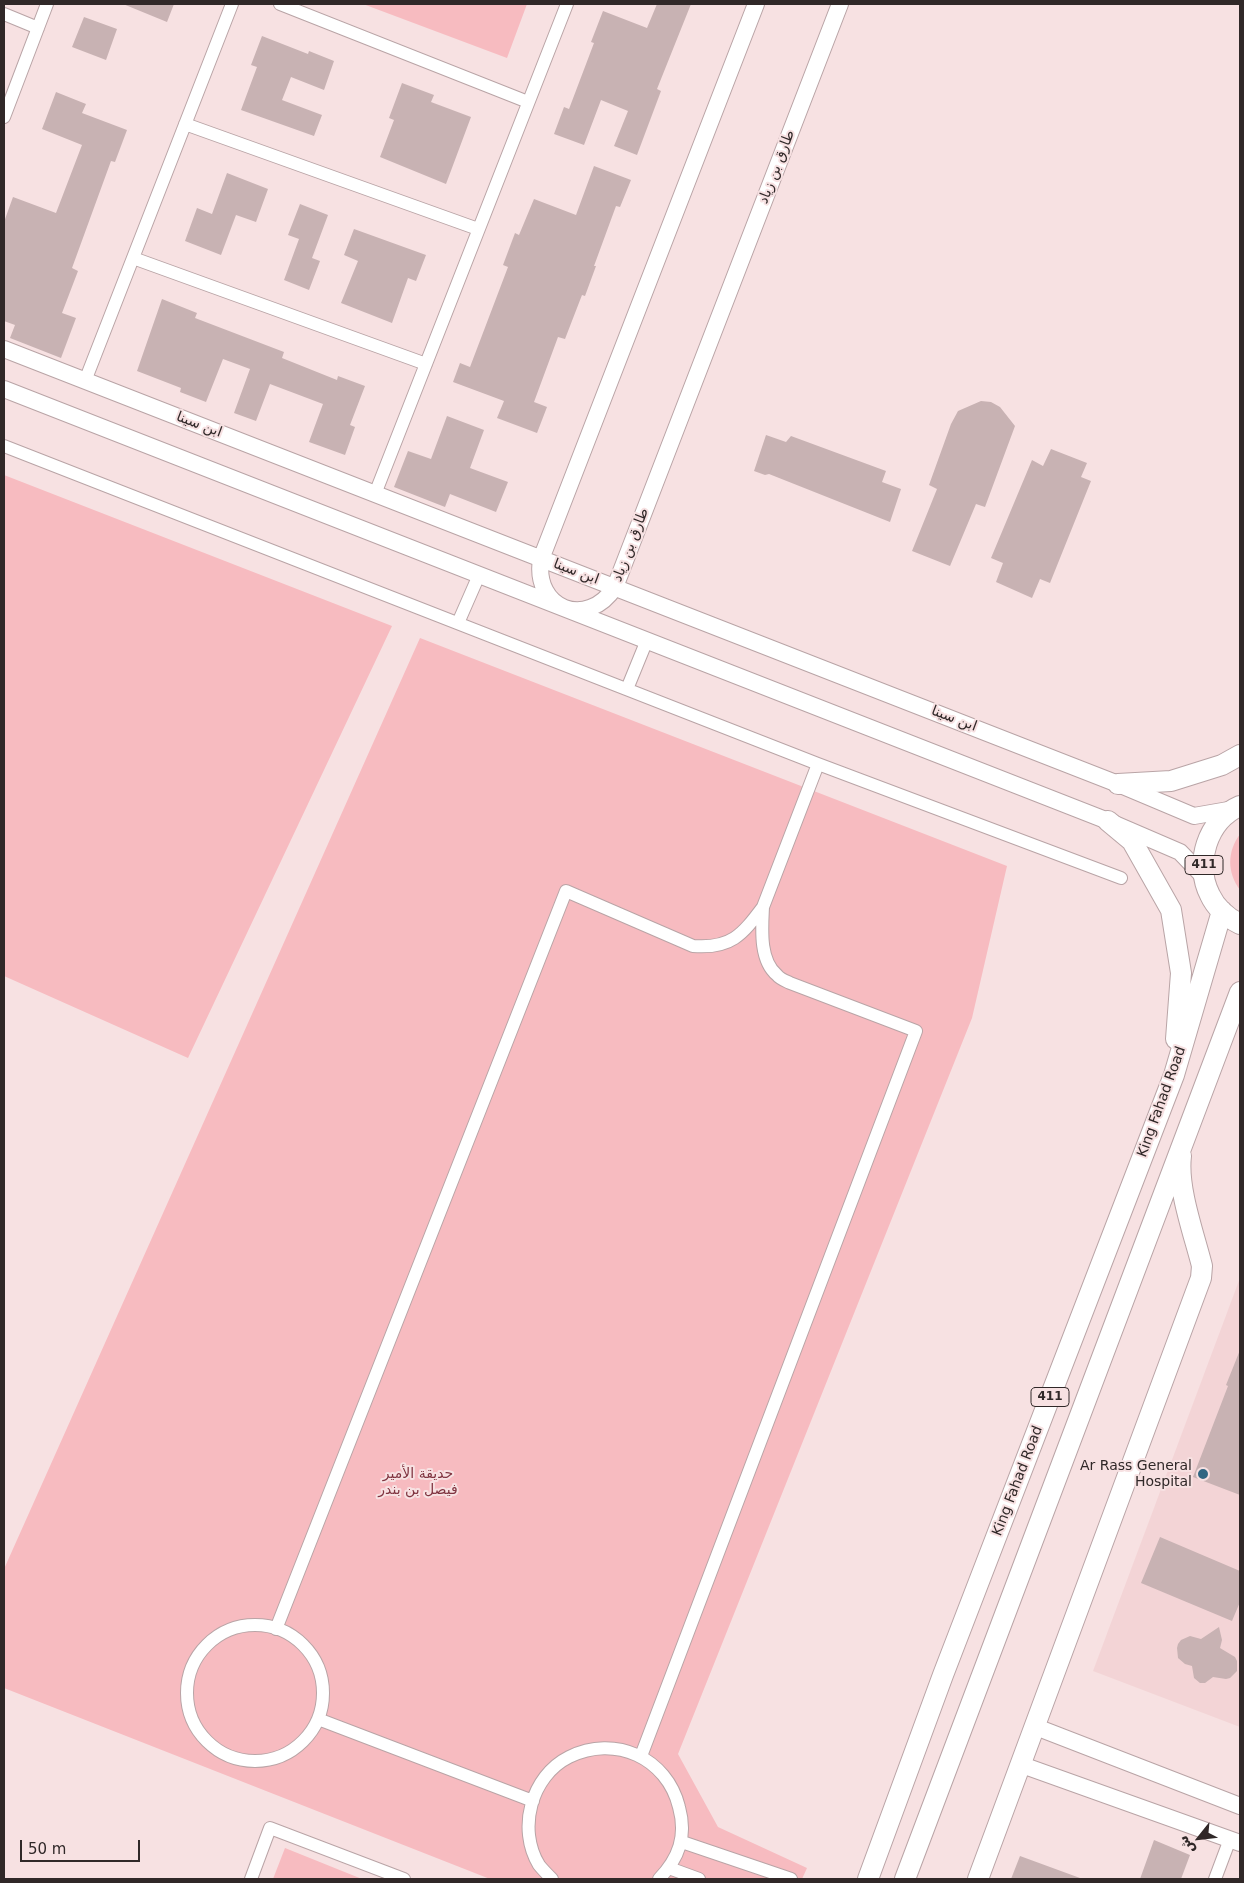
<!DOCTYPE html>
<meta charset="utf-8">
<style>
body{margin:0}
#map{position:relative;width:1244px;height:1883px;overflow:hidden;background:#f7e1e2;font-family:"DejaVu Sans",Cairo,sans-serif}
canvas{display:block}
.frame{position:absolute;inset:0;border:5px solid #302828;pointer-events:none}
.north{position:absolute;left:1174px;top:1813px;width:50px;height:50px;-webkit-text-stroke:4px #f7e1e2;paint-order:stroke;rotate:241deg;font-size:14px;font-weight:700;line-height:20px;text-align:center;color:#302828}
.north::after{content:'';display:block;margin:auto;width:18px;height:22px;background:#302828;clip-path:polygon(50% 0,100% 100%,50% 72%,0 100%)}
.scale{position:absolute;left:20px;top:1840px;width:120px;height:22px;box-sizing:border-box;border:2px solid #302828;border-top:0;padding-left:6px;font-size:15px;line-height:18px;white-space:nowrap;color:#302828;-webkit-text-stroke:4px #f7e1e2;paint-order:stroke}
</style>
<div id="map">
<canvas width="1244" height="1883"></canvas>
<div class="frame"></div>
<div class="north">ش</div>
<div class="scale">50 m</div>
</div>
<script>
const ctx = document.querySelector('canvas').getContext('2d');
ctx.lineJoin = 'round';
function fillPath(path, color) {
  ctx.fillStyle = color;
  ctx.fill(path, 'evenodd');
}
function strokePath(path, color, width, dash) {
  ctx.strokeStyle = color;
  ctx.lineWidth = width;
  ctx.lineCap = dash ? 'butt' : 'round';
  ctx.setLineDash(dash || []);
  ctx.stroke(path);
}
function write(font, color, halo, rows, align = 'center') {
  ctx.font = font + ' "DejaVu Sans",Cairo,sans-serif';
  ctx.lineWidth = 4;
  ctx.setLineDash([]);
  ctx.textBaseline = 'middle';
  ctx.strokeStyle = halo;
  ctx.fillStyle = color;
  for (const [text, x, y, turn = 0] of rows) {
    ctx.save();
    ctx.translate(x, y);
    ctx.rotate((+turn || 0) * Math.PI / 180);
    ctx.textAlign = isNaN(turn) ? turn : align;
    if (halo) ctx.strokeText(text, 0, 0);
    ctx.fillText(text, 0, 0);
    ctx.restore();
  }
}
const built = new Path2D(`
 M1240,1278V1727L1093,1671Z`);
const green = new Path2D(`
 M363,4H527L507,58Z
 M4,475L392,626L188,1058L4,976Z
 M420,638L1007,866L972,1018L678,1754L718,1827L807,1868L802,1879H490L4,1688V1569Z
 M1240,834V890C1227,872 1227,852 1240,834Z
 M285,1848L362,1879H273Z`);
const building = new Path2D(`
 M123,4H174L167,22Z
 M657,4H691L657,89L661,91L637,155L614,146L628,111L601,100L584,145L554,134L564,107L569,109L594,43L591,42L603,11L647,28Z
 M84,17L117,29L106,60L72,47Z
 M262,36L308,54L309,51L334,61L324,90L291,77L282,100L322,115L314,136L241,110L257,67L251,65Z
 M402,83L434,95L431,102L471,117L446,184L380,157L394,120L389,118Z
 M56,92L86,104L82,113L127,130L115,162L111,161L72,268L78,271L62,313L76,318L61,358L10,338L15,325L4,321V222L13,197L56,213L82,145L42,129Z
 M594,166L631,180L620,207L616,206L594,266H596L585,296L582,295L565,339L558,337L534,402L547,407L537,433L497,418L504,401L453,382L460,363L470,367L508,267L503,265L515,233L519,235L534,199L576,215Z
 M227,173L268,189L256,222L236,215L221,255L185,241L197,208L212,214Z
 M300,204L328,215L312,258L320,261L309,290L284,280L299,239L288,235Z
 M354,229L426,255L416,281L408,278L392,323L341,303L358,261L344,255Z
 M162,299L197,313L195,318L284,352L282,358L337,380L338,376L365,386L350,425L355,427L345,455L309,442L323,404L270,384L256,421L234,413L250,369L223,359L206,402L180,392L181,388L137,371Z
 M981,401L991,402L1000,407L1015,426L985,507L976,504L950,566L912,551L937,489L929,485L951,424L958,411Z
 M447,416L484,430L470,468L508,482L496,512L450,494L445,507L394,487L408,451L431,459Z
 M766,435L786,442L791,436L886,471L882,482L901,489L890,522L769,474L765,475L754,471Z
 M1051,449L1087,463L1081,477L1091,481L1050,583L1040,579L1032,598L996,582L1003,563L991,558L1032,460L1043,466Z
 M1240,1350V1495L1193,1477L1228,1386L1226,1385Z
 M1160,1537L1240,1571V1602L1232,1621L1141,1583Z
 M1219,1627L1222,1640L1220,1648L1235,1657L1237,1661V1671L1230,1678L1226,1679L1213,1677L1205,1683H1200L1194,1678L1192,1666L1185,1664L1178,1658L1177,1648L1178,1644L1181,1640L1190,1636L1201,1639Z
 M1154,1840L1190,1855L1181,1879H1140Z
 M1020,1856L1080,1878V1879H1011Z`);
const minor = new Path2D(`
 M280,4L528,102
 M4,14L38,28
 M4,117L47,4
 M185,124L478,229
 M133,258L426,364
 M85,381L232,4
 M4,446L818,764L1121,878
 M375,494L567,4
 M458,623L479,575
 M627,689L647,640
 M763,907L818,764
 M187 1693a68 68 0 1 1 136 0a68 68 0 1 1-136 0Z
 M276,1629L566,891L693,946C731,949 742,935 763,907C762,928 759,960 777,975C780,979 786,981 790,983L916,1031L641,1756
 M318,1719L533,1801
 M682,1842L791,1879
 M669,1868L699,1879
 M251,1879L270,1828L404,1879
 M552,1879C548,1875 543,1870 539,1865C517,1829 531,1776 569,1757C615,1734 667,1758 679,1807C687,1836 679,1858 659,1879
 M1215,1879L1230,1839`);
const tertiary = new Path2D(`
 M756,4L541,559C533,609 587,630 615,587L840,4
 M4,349L1118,784L1194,816L1234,809
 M4,389L1108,821L1180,852L1204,877
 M1036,1727L1240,1806
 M1022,1765L1240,1843`);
const primary = new Path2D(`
 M1118,784L1171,781L1222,765L1240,755
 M1240,806C1207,820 1194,864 1210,895C1216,908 1228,918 1240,924
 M1108,821L1132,841L1171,910L1181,973L1176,1039
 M868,1879L943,1675L1174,1075L1222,911
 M905,1879L1240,992
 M978,1879L1201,1278L1202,1266C1194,1234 1177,1188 1181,1156`);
const markers = [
 [1203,1474,6,"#306682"]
];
const shields = [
 [1204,865,38],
 [1050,1397,38]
];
const shieldNames = [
 ["411",1204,865],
 ["411",1050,1397]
];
const streetNames = [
 ["طارق بن زياد",777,167,-69],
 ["ابن سينا",199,425,21],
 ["طارق بن زياد",631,545,-69],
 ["ابن سينا",576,572,21],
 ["ابن سينا",954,719,21],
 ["King Fahad Road",1162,1102,-70],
 ["King Fahad Road",1018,1481,-69]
];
const poiNames = [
 ["Ar Rass General",1192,1466],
 ["Hospital",1192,1482]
];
const parkNames = [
 ["حديقة الأمير",418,1474],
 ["فيصل بن بندر",418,1490]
];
fillPath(built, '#f3d4d6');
fillPath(green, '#f7bbc0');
fillPath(building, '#c8b2b3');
strokePath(minor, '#b9a4a6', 14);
strokePath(tertiary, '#b9a4a6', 18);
strokePath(primary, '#b9a4a6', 22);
strokePath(minor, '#fff', 12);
strokePath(tertiary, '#fff', 16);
strokePath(primary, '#fff', 20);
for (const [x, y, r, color] of markers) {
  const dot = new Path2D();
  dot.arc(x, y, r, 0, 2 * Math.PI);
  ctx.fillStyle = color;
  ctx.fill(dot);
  strokePath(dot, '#f7e1e2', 2);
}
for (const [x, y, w] of shields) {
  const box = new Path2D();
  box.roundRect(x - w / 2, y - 9.5, w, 19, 4);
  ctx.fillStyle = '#f7e1e2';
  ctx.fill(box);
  strokePath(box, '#302828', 1);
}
write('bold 12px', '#302828', null, shieldNames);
write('14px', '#302828', '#f7e1e2', streetNames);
write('14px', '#302828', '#f7e1e2', poiNames, 'right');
write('14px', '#803440', '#f7e1e2', parkNames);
</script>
